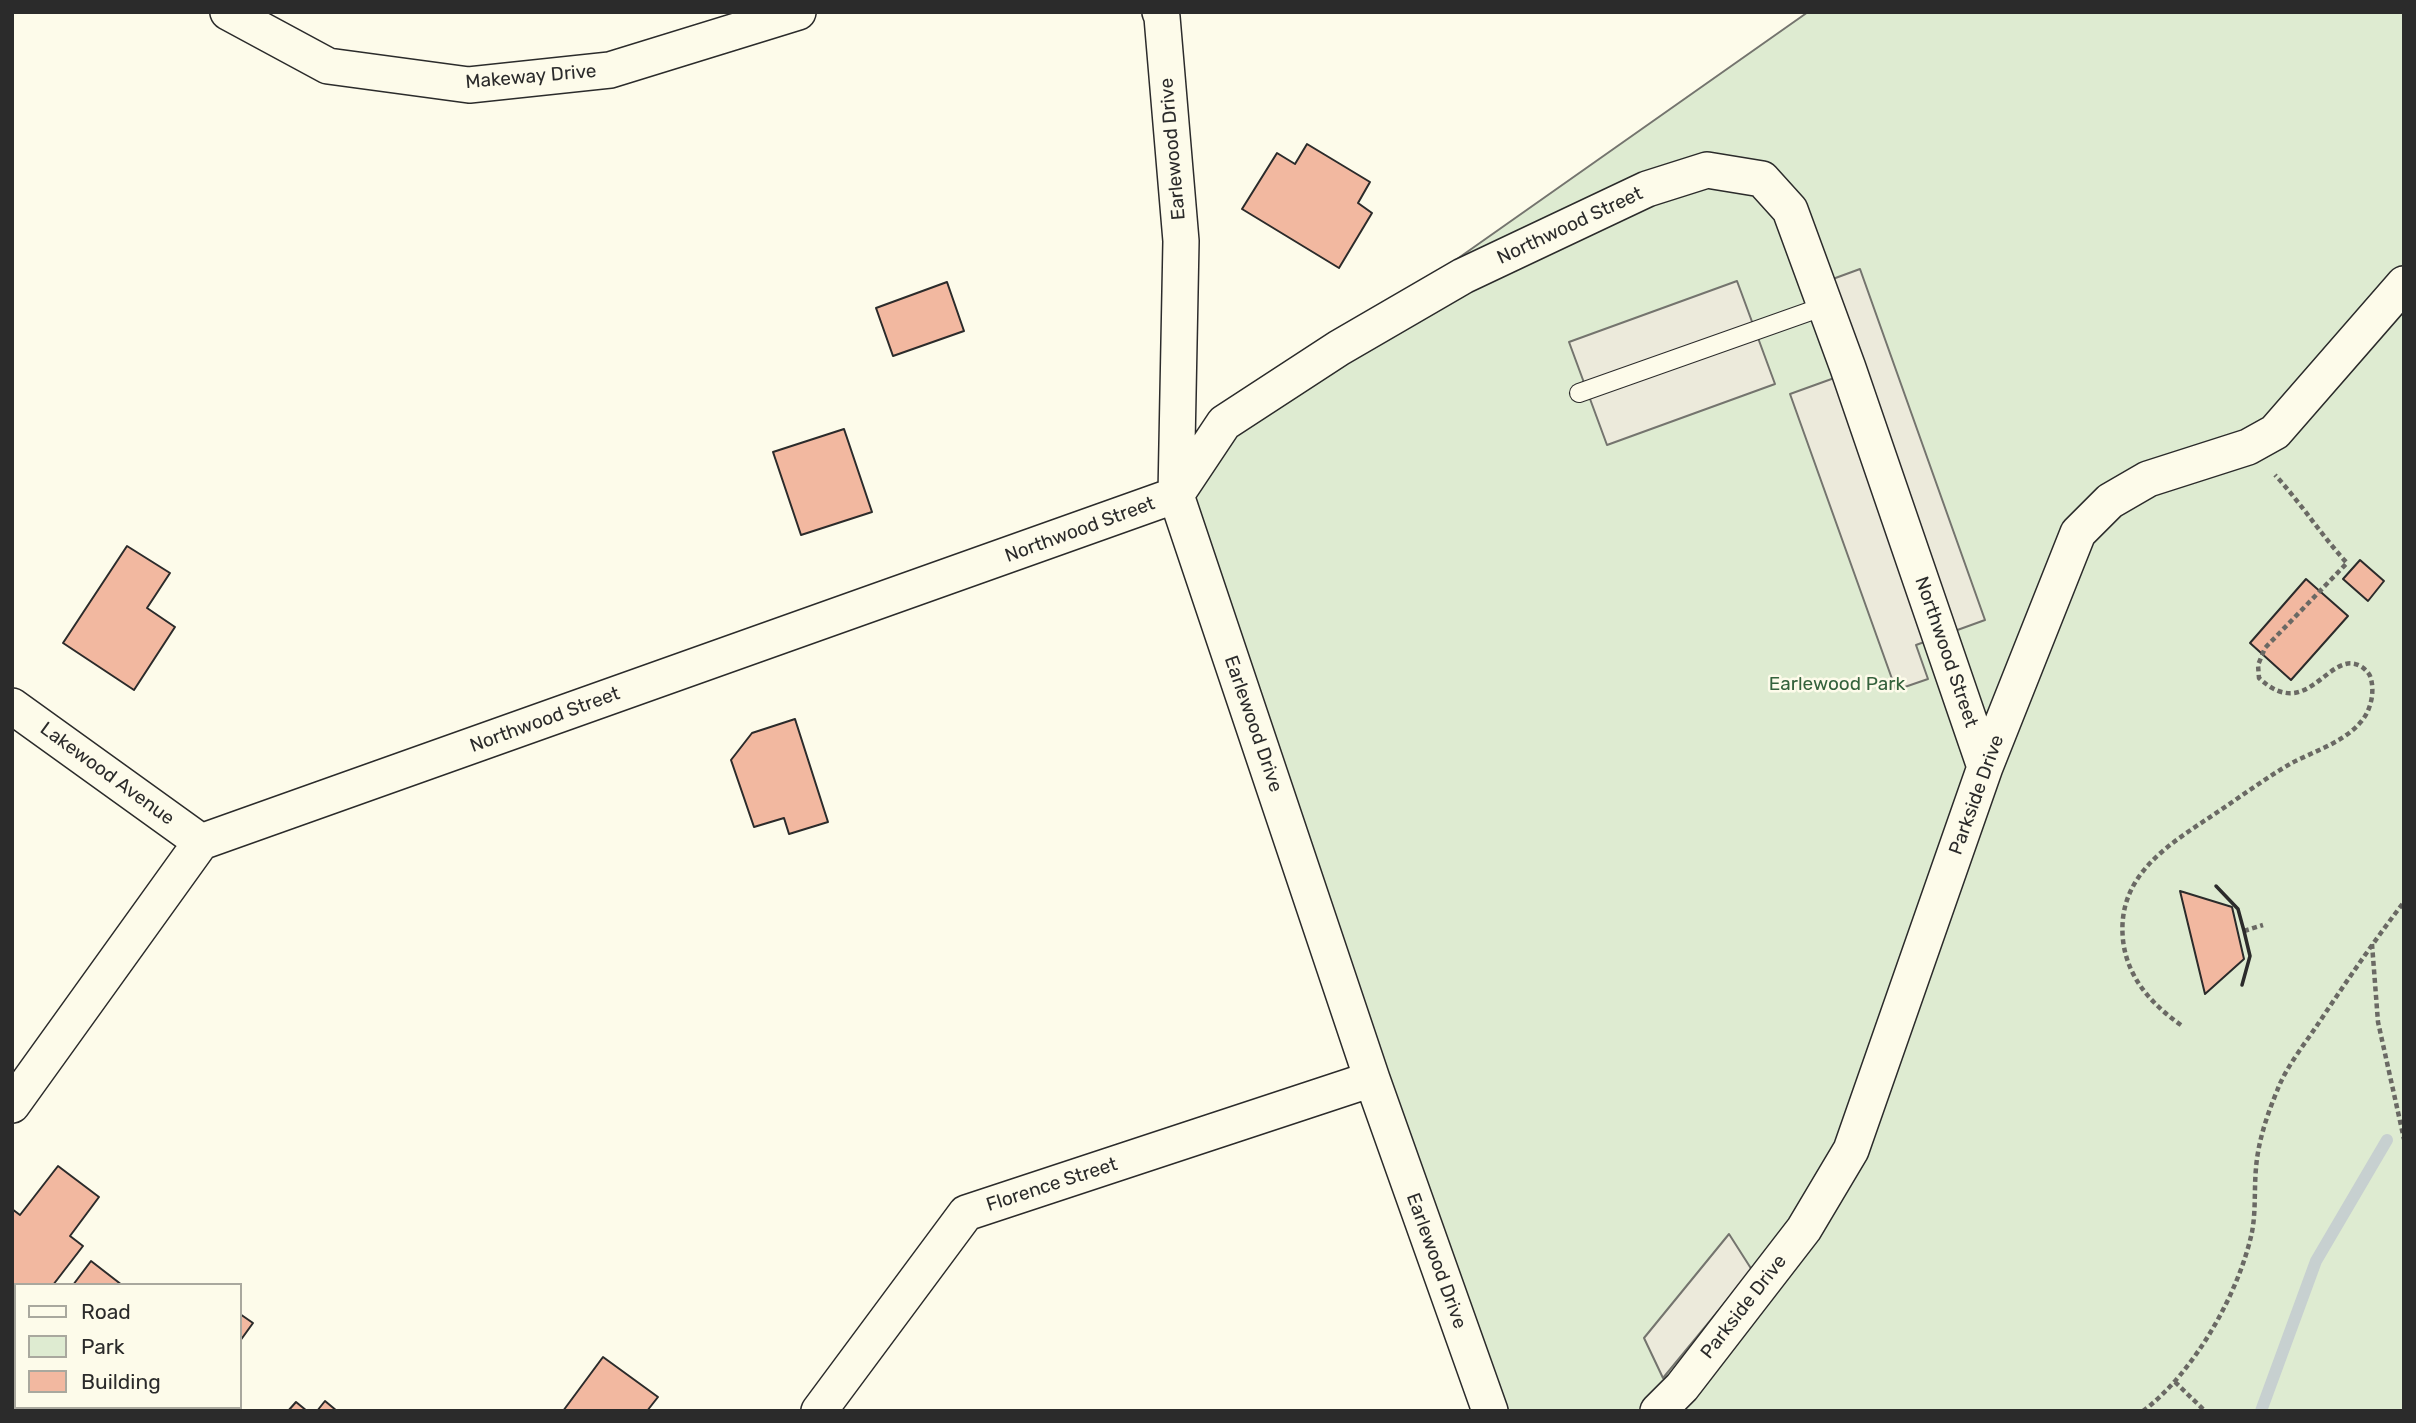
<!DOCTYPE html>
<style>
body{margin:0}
#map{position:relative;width:2416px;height:1423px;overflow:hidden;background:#fdfbea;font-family:Rubik,sans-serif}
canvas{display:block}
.frame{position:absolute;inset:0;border:14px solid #2b2b2b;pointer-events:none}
.legend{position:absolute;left:14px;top:1283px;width:228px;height:126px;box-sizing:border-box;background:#fdfbea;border:2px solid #a9a89e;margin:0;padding:9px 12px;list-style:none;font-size:21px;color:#2b2b2b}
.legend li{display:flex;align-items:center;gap:14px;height:35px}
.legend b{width:35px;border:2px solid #a9a89e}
</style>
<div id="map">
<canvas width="2416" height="1423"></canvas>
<div class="frame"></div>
<ul class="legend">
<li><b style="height:9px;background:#fdfbea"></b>Road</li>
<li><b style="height:19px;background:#deebd1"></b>Park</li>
<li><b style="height:19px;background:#f2b8a0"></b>Building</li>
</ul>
</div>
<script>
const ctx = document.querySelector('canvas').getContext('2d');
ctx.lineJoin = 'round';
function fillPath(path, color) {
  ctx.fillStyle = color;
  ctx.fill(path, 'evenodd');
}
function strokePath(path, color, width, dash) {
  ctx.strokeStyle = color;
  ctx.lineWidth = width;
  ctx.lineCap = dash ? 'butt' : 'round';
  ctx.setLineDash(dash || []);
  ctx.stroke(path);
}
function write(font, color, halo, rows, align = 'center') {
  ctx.font = font + ' Rubik,sans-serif';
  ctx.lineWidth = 5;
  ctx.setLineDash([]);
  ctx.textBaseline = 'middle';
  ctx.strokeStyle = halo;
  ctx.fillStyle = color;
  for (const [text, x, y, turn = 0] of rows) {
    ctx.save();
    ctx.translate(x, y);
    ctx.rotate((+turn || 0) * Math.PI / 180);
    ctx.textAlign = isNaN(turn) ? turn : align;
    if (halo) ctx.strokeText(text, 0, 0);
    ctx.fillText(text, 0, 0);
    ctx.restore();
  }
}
const green = new Path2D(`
 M1808,12H2404V1411H1490L1176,495L1224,423Z`);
const parking = new Path2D(`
 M1860,269L1985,620L1916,645L1928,679L1896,690L1790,394L1862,368L1830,280Z
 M1737,281L1775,384L1607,445L1569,342Z
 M1729,1234L1752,1270L1663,1378L1644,1338Z`);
const stream = new Path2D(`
 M2261,1411L2316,1261L2387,1140`);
const building = new Path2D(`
 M1307,144L1370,182L1358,203L1372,213L1339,268L1242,209L1277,153L1295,164Z
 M947,282L964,331L893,356L876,308Z
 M844,429L872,512L801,535L773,452Z
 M127,546L170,573L147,608L175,627L134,690L63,643Z
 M2360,560L2384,581L2368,601L2343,579Z
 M2306,579L2348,616L2291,680L2250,643Z
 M795,719L828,822L789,834L784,818L754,827L731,760L752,733Z
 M2180,891L2232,907L2244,959L2205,994Z
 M58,1166L99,1197L70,1236L83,1246L53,1285H16V1297L12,1294V1209L20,1215Z
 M91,1261L122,1285H73Z
 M240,1314L253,1323L240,1341Z
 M603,1357L658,1397L647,1411H563Z
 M325,1401L337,1411H317Z
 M296,1402L307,1411H288Z
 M162,1407H192L189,1411H167Z`);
const path = new Path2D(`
 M2244,931L2263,925
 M2372,944L2378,1022L2404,1139
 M2181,1025C2151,1004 2127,977 2123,940C2116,873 2172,843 2219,811C2243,795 2266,778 2290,764C2312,752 2342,743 2359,724C2370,713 2375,694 2371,679C2370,674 2366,670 2362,667C2329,646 2309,725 2259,678L2258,665L2265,648L2347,563C2321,535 2301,503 2275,475
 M2175,1382L2205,1411
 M2143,1411C2194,1373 2239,1293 2252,1232C2256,1211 2254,1190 2256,1168C2258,1142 2267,1115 2277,1091C2286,1067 2304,1045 2318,1024C2346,982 2374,941 2404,902`);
const service = new Path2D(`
 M1579,393L1825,306`);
const minor = new Path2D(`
 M228,12L328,66L469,85L610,70L798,12
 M1160,12L1162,17L1181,241L1176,495L1372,1079L1490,1411
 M12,706L201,842
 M12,1105L201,842L1176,495L1224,423L1339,348L1463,276L1647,189L1707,170L1762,179L1790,210L1848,368L1985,767
 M819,1411L966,1213L1372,1079
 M1658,1411L1682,1387L1804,1229L1851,1150L1985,767L2078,533L2110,501L2148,479L2248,447L2275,432L2404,284`);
const primary = new Path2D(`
 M12,1405L20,1411`);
const wall = new Path2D(`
 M2216,886L2238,909L2244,931L2250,956L2242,985`);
const streetNames = [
 ["Makeway Drive",531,77,-5],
 ["Earlewood Drive",1173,149,-95],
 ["Northwood Street",1570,226,-25],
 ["Northwood Street",1080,530,-20],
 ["Northwood Street",1946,652,71],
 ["Northwood Street",545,720,-20],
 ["Earlewood Drive",1253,724,71],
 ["Lakewood Avenue",107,774,36],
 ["Parkside Drive",1977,795,-70],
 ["Florence Street",1052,1185,-18],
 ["Earlewood Drive",1436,1261,70],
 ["Parkside Drive",1744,1307,-52]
];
const parkNames = [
 ["Earlewood Park",1837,685]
];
fillPath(green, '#deebd1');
strokePath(green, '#74746e', 2);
fillPath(parking, '#eceadb');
strokePath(parking, '#74746e', 2);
strokePath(stream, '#c7d0d0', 12);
fillPath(building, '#f2b8a0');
strokePath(building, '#2b2b2b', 2);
strokePath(service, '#2b2b2b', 20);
strokePath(minor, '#2b2b2b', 38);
strokePath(primary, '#2b2b2b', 41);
strokePath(path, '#6a6964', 4.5, [5, 3.5]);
strokePath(service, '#fdfbea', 18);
strokePath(minor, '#fdfbea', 35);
strokePath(primary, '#fdfbea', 38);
strokePath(wall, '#2b2b2b', 3.5);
write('19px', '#2b2b2b', '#fdfbea', streetNames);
write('19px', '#34623c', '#fdfbea', parkNames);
</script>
